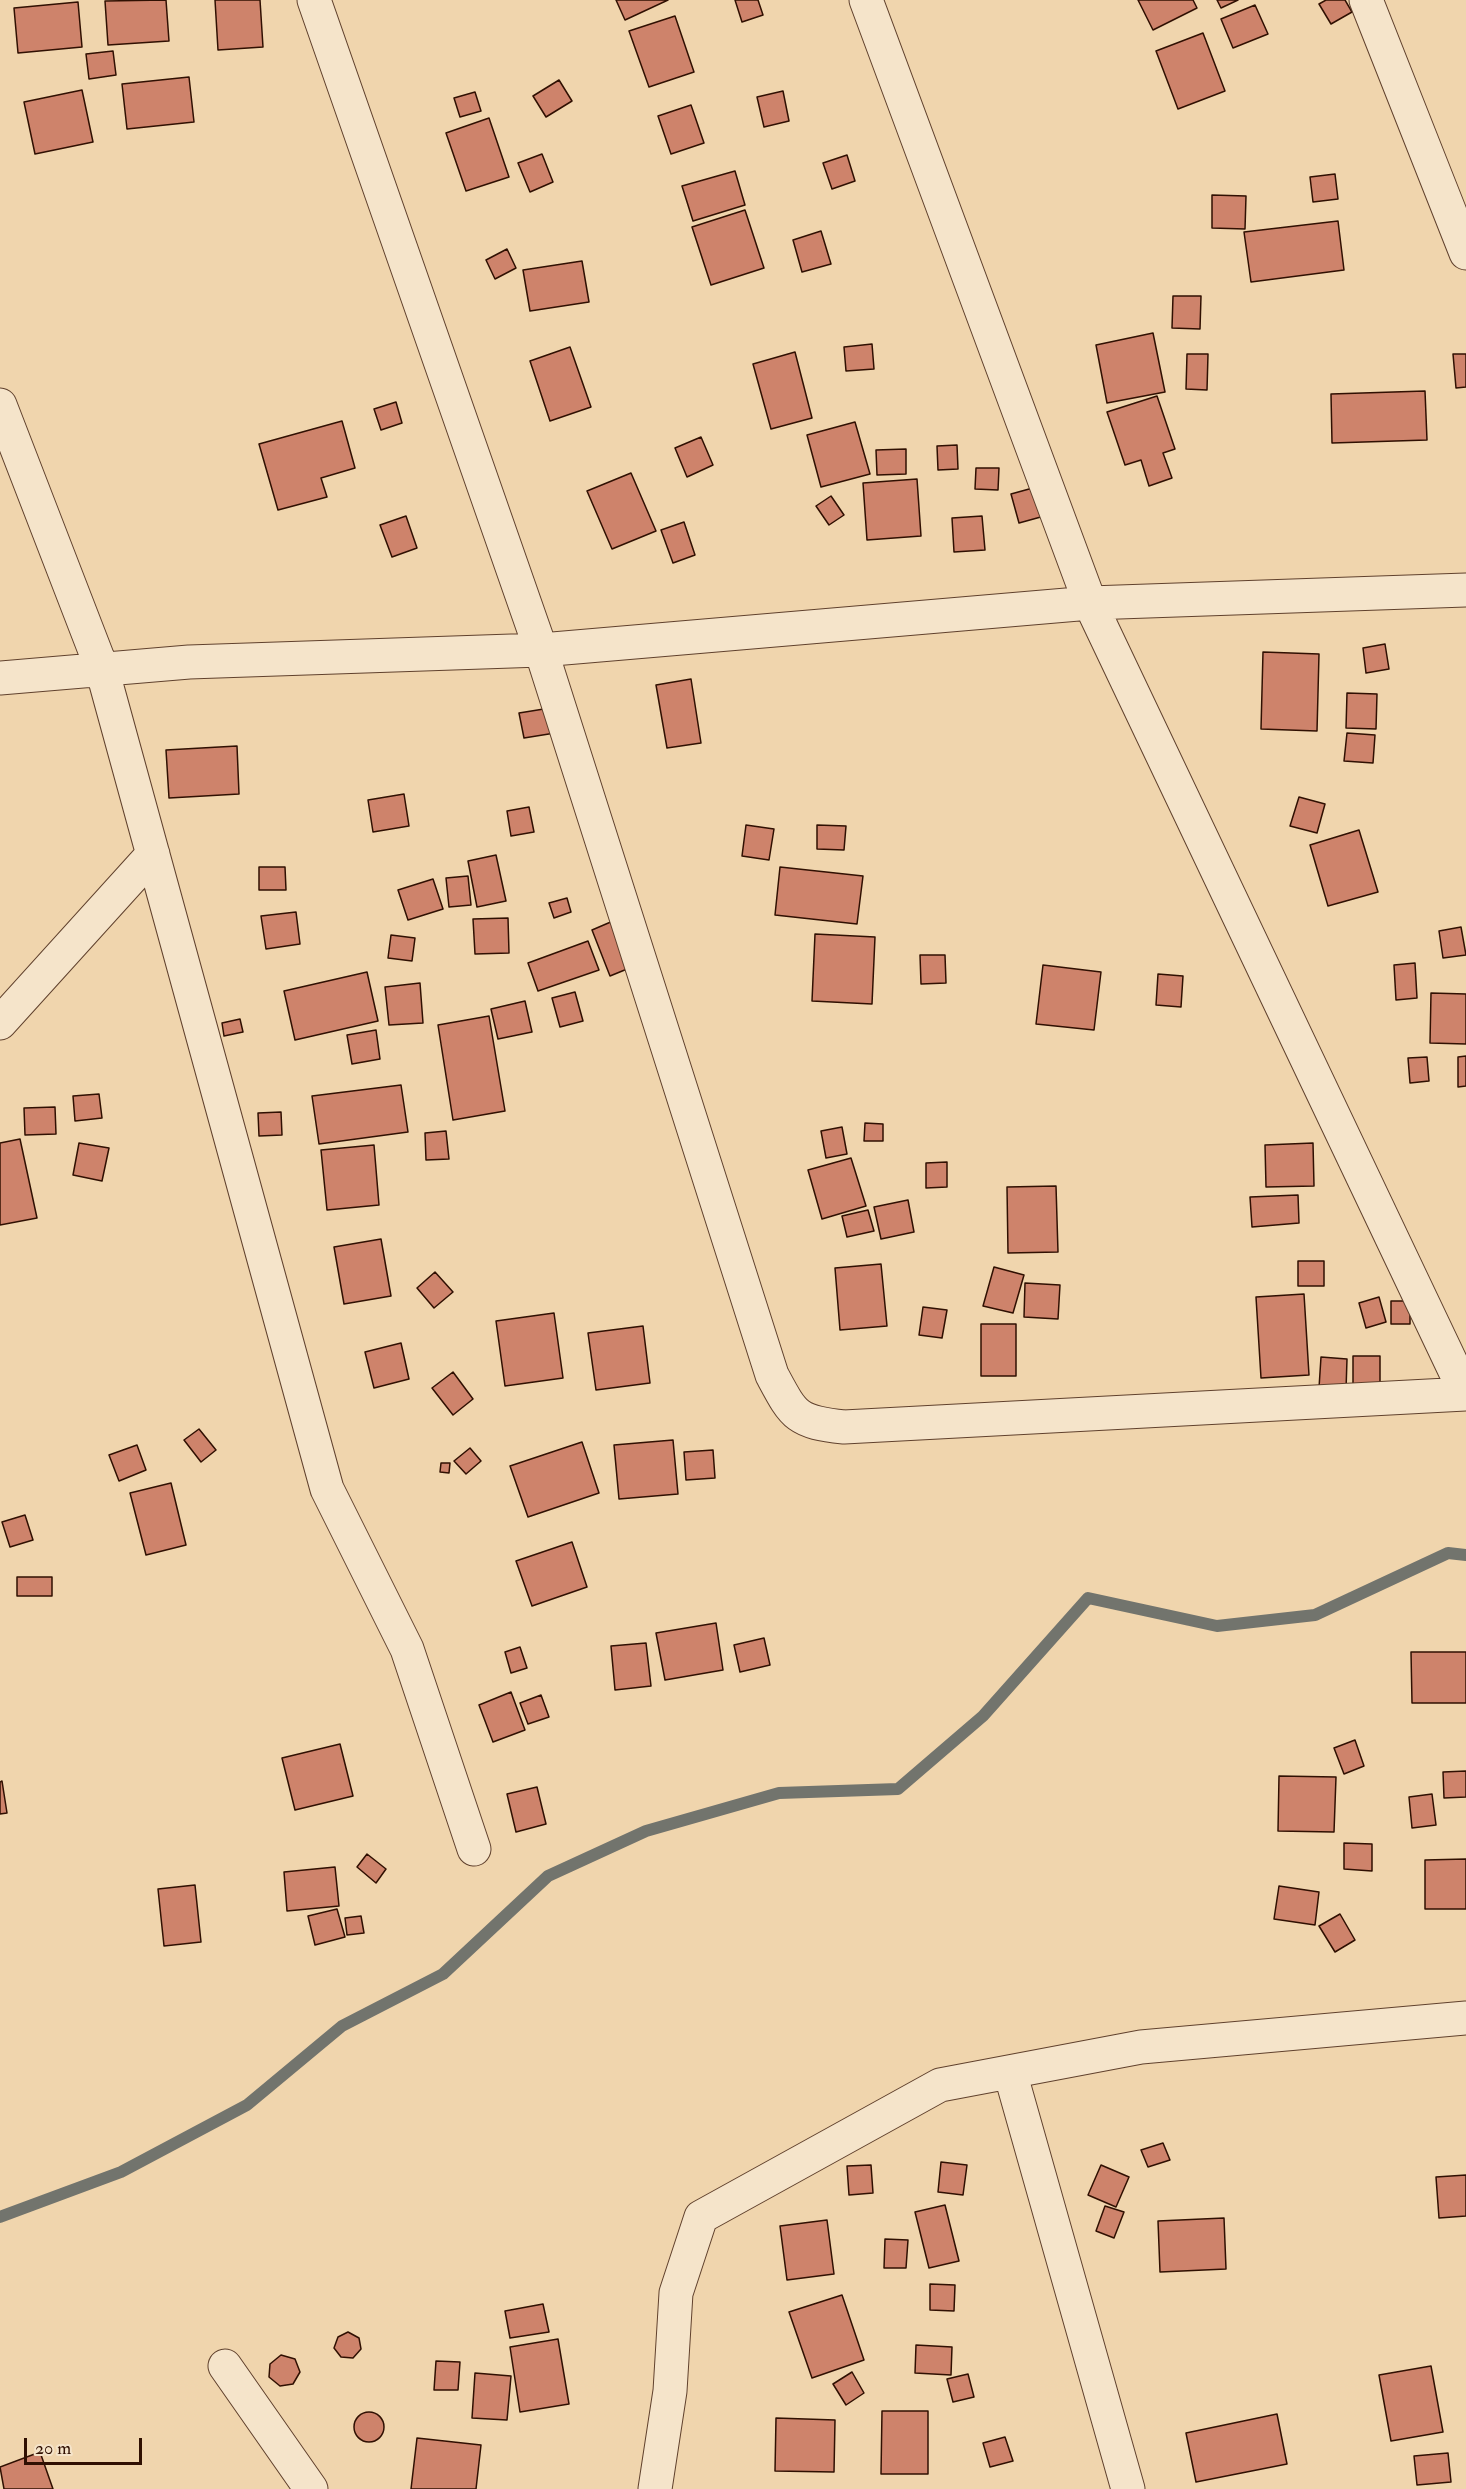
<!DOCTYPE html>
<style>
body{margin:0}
#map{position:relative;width:1466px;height:2489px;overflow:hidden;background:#f0d5ad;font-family:"IM FELL Double Pica",serif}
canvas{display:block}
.scale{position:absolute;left:24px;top:2438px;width:118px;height:27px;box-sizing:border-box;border:3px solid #301002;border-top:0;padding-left:8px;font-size:18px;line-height:21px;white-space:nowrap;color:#301002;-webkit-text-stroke:4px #f5e4ca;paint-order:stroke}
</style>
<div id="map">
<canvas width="1466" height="2489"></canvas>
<div class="scale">20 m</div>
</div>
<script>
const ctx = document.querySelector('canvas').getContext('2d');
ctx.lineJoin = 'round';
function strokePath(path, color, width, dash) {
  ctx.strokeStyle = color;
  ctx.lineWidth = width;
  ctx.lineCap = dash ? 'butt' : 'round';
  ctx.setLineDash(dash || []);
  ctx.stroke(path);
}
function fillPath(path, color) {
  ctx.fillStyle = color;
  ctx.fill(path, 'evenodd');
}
const stream = new Path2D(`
 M0,2217L121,2172L247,2105L342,2026L443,1974L548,1876L646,1831L779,1793L898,1789L983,1716L1088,1598L1217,1626L1315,1615L1448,1553L1466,1555`);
const building = new Path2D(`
 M166,0L169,41L108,45L105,1Z
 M215,0H260L263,47L218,50Z
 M616,0H668L625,20Z
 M735,0H758L763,15L742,22Z
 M1138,0H1193L1197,8L1153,30Z
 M1217,0H1238L1221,8Z
 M1326,0H1345L1352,12L1331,24L1319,4Z
 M78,2L82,47L18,53L14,8Z
 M1255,5L1268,34L1233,48L1221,19Z
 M675,16L694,72L649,87L629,31Z
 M1203,33L1225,91L1178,109L1156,51Z
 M113,51L116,75L89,79L86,54Z
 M189,77L194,122L127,129L122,84Z
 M559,80L572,101L546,117L533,96Z
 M82,90L93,142L35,154L24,102Z
 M783,91L789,121L764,127L757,97Z
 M475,92L481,111L460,117L454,98Z
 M691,105L704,143L671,154L658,116Z
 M489,118L509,177L466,191L446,133Z
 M542,154L553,182L530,192L518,163Z
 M847,155L855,181L832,189L823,163Z
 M735,171L745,205L693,221L682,186Z
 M1335,174L1338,199L1313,202L1310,177Z
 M1212,195L1246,196L1245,229L1212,228Z
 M745,210L764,268L711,285L692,227Z
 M1338,221L1344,270L1251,282L1244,232Z
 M821,231L831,264L802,272L793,240Z
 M507,249L516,268L495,279L486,260Z
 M582,261L589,302L530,311L523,270Z
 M1173,296H1201L1200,329L1172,328Z
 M1153,333L1165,392L1107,403L1096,345Z
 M872,344L874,369L846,371L844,347Z
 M570,347L591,407L550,421L530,361Z
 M795,352L812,418L771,429L753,364Z
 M1187,354H1208L1207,390L1186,389Z
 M1453,354H1466V387L1456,388Z
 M1425,391L1427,440L1332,443L1331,394Z
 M1157,396L1175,449L1163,453L1172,478L1149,486L1141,460L1125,465L1107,412Z
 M396,402L402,423L381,430L374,409Z
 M342,421L355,468L321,478L327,497L278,510L259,444Z
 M855,422L870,474L821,487L807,435Z
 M701,437L713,465L687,477L675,448Z
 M957,445L958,469L938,470L937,446Z
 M906,449V474L877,475L876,450Z
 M976,468H999L998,490L975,489Z
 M631,473L656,531L612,549L587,491Z
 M917,479L921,536L867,540L863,483Z
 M1040,486L1048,515L1019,523L1011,494Z
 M831,496L844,515L829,525L816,506Z
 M406,516L417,548L392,557L380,525Z
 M982,516L985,550L954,552L952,518Z
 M684,522L695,555L673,563L661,530Z
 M1385,644L1389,669L1366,673L1363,648Z
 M1263,652L1319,654L1317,731L1261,729Z
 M691,679L701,743L667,748L656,685Z
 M1347,693L1377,694L1376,729L1346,728Z
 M550,708L555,733L524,738L519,713Z
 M1347,733L1375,735L1373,763L1344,761Z
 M237,746L239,794L169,798L166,750Z
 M404,794L409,826L373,832L368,800Z
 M1299,797L1325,804L1317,833L1290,826Z
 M529,807L534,832L511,836L507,811Z
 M746,825L774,829L769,860L742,856Z
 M817,825L846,826L844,850L817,849Z
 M1359,830L1378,892L1328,906L1310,845Z
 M496,855L506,901L477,907L468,861Z
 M259,867H285L286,890H259Z
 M780,867L863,876L857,924L775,915Z
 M468,876L471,905L449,907L446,878Z
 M433,879L443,909L408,920L398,890Z
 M567,898L571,912L554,918L549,903Z
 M296,912L300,944L266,949L261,916Z
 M508,918L509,953L475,954L473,919Z
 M613,921L632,967L610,976L592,930Z
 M1461,927L1466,955L1443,958L1439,931Z
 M815,934L875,937L872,1004L812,1001Z
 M391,935L415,938L412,961L388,958Z
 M588,941L599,970L538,991L528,963Z
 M920,955H945L946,983L921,984Z
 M1415,963L1417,998L1396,1000L1394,965Z
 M1043,965L1101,972L1094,1030L1036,1024Z
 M367,972L378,1021L295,1040L284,991Z
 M1158,974L1183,976L1181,1007L1156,1005Z
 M420,983L423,1023L389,1025L385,987Z
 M575,992L583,1021L560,1027L552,998Z
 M1431,993L1466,994V1044L1430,1043Z
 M525,1001L532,1032L498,1039L491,1009Z
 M489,1016L505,1111L453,1120L438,1025Z
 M240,1019L243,1032L224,1036L222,1023Z
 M376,1030L380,1059L352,1064L347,1035Z
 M1466,1056V1086L1458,1087V1057Z
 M1427,1057L1429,1081L1410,1083L1408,1058Z
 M401,1085L408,1132L319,1144L312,1096Z
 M99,1094L102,1118L75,1121L73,1096Z
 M55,1107L56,1134L25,1135L24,1108Z
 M281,1112L282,1135L259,1136L258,1113Z
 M865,1123L883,1124V1141H864Z
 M842,1127L847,1154L826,1158L821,1131Z
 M446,1131L449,1159L426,1160L425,1133Z
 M20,1139L37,1218L0,1225V1143Z
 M79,1143L109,1148L102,1181L73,1175Z
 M1313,1143L1314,1186L1266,1187L1265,1145Z
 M374,1145L379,1205L327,1210L321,1150Z
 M851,1158L866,1206L822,1219L808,1170Z
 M947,1162V1187L926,1188V1163Z
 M1056,1186L1058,1252L1008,1253L1007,1187Z
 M1298,1195L1299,1223L1252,1227L1250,1197Z
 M908,1200L914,1232L881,1239L874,1207Z
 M868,1210L874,1231L847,1237L842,1216Z
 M381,1239L391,1296L344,1304L334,1247Z
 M1298,1261H1324V1286H1298Z
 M881,1264L887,1326L840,1330L835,1268Z
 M994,1267L1024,1275L1013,1313L983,1306Z
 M435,1272L453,1292L434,1308L417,1288Z
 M1025,1283L1060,1285L1058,1319L1024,1317Z
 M1304,1294L1309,1375L1261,1378L1256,1297Z
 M1379,1297L1386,1322L1366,1328L1359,1303Z
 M1391,1301H1410V1324H1391Z
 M923,1307L947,1310L942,1338L919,1335Z
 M554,1313L563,1378L505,1386L496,1321Z
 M981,1324H1016V1376H981Z
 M643,1326L650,1383L596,1390L588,1333Z
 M401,1343L409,1379L374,1388L365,1352Z
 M1353,1356H1380V1390H1353Z
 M1321,1357L1347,1359L1346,1390L1319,1388Z
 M453,1372L473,1399L453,1415L432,1388Z
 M199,1429L216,1450L201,1462L184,1440Z
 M673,1440L678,1494L619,1499L614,1445Z
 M582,1442L599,1493L528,1517L510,1466Z
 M137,1445L146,1470L119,1481L109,1455Z
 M470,1448L481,1461L466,1474L454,1461Z
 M713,1450L715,1478L686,1480L684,1452Z
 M441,1463H450L449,1473L440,1472Z
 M171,1483L186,1545L146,1555L130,1493Z
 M25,1515L33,1540L10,1547L2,1522Z
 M572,1542L587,1587L532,1606L516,1561Z
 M17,1577H52V1596H17Z
 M716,1623L723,1670L665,1680L656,1633Z
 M764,1638L770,1665L740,1672L734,1645Z
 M646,1643L651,1686L615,1690L611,1646Z
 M520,1647L527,1668L511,1673L505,1652Z
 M1411,1652H1466V1703H1412Z
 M511,1692L525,1730L493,1742L479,1705Z
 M541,1695L549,1717L528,1724L520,1703Z
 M1355,1740L1364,1766L1344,1774L1334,1748Z
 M340,1744L353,1796L295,1810L282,1758Z
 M1466,1771V1797L1444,1798L1443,1772Z
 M1279,1776L1336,1777L1334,1832L1278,1831Z
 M2,1781L7,1813L0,1814V1782Z
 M537,1787L546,1824L516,1832L507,1794Z
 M1432,1794L1436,1825L1412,1828L1409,1797Z
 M1344,1843L1372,1844V1871L1344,1869Z
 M367,1854L386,1869L376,1883L357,1867Z
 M1466,1859V1909H1425V1860Z
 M335,1867L339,1906L287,1911L284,1872Z
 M195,1885L201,1942L164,1946L158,1889Z
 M1279,1886L1319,1892L1315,1925L1274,1919Z
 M337,1909L345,1937L315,1945L308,1916Z
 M1340,1914L1355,1940L1335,1952L1319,1926Z
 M361,1916L364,1933L347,1935L345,1918Z
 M1163,2143L1170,2160L1148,2167L1141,2150Z
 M941,2162L967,2165L963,2195L938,2192Z
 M871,2165L873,2193L849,2195L847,2166Z
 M1101,2165L1129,2177L1116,2207L1088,2195Z
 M1466,2175V2216L1439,2218L1436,2177Z
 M945,2205L959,2261L929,2268L915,2212Z
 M1105,2206L1124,2212L1114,2238L1096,2231Z
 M1224,2218L1226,2269L1160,2272L1158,2221Z
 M827,2220L834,2274L787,2280L780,2226Z
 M885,2239L908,2240L906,2268H884Z
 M930,2284L955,2285L954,2311L930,2310Z
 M842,2295L864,2360L812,2378L789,2312Z
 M543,2304L549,2332L510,2338L505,2311Z
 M348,2332L359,2338L361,2349L353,2358L341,2357L334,2348L338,2337Z
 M558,2339L569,2404L520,2412L510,2347Z
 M916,2345L952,2347L951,2375L915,2373Z
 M281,2355L295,2359L300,2372L293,2384L280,2386L269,2377L270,2364Z
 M436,2361L460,2362L458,2390H434Z
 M1431,2366L1443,2432L1391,2441L1379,2375Z
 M852,2372L864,2393L846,2405L833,2384Z
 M475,2373L511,2376L507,2420L472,2418Z
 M968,2374L974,2397L953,2402L947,2379Z
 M882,2411H928V2474H881Z
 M354 2427a15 15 0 1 1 30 0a15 15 0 1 1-30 0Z
 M1277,2414L1287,2464L1196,2482L1186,2433Z
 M776,2418L835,2420L834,2472L775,2471Z
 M1005,2437L1013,2461L990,2467L983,2443Z
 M417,2438L481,2445L476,2489H411Z
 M40,2452L53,2489H4L0,2467Z
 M1448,2453L1451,2482L1417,2485L1414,2456Z`);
const minor = new Path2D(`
 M314,0L541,650L772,1375C794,1416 796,1422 844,1427L1466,1394
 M866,0L1090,603L1466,1394
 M1366,0L1466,253
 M0,405L102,669L327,1489L407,1649L474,1849
 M0,678L189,662L541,650L1090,603L1466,590
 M0,1023L153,854
 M1010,2072L1128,2489
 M225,2366L311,2489
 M655,2489L670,2391L676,2293L701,2217L940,2085L1141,2047L1466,2018`);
strokePath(stream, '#72746d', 12);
fillPath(building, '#ce836b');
strokePath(building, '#301002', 1.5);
strokePath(minor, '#60412d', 35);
strokePath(minor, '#f5e4ca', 33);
</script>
